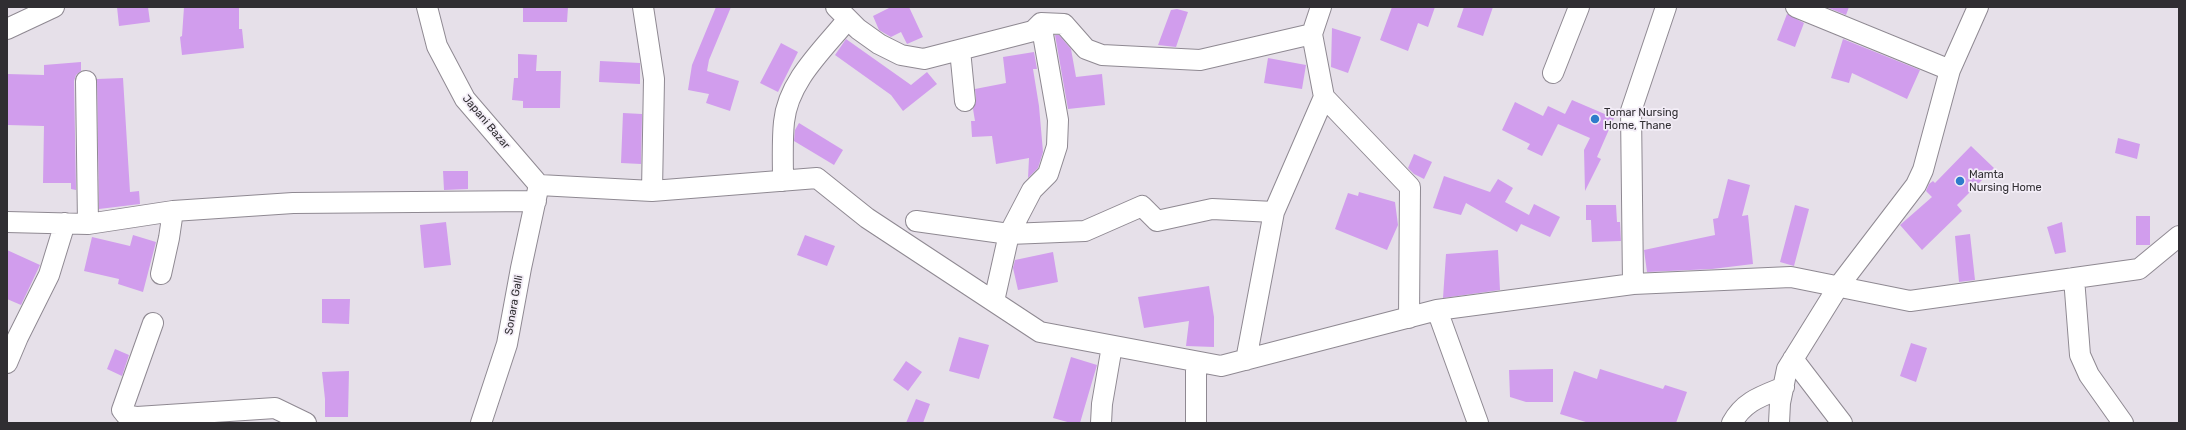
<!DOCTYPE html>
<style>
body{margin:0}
#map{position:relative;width:2186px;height:430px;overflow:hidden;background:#e6e0e9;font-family:Rubik,sans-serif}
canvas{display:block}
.frame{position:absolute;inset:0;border:8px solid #302e32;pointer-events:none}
</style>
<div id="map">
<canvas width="2186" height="430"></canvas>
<div class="frame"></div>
</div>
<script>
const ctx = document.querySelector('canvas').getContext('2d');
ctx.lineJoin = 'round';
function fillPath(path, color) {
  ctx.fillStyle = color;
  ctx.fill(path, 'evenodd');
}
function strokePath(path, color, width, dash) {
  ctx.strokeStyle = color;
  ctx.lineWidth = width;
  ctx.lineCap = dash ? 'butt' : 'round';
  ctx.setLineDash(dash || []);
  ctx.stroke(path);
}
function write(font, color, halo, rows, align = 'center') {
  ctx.font = font + ' Rubik,sans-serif';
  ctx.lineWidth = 3.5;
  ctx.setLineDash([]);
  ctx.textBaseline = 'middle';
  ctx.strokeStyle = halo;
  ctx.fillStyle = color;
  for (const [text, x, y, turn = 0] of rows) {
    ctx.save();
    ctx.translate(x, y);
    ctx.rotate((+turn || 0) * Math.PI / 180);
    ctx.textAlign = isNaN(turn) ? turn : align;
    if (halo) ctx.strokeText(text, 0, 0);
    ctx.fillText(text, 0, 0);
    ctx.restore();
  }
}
const building = new Path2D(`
 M117,7H148L150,22L119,26Z
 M184,7H239V29H242L244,48L182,55L180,37L182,36Z
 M523,7H568L567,22H523Z
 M716,7H731L709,60L707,71L739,81L730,111L706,103L709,94L688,90L692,65Z
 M891,7H909L923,37L907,44L901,32L891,37L879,30L873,16Z
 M1392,7H1435L1428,27L1418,23L1408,51L1380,40Z
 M1464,7H1493L1483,36L1457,27Z
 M1826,7H1849L1846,15Z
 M1177,9L1188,12L1176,47L1158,45L1171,10Z
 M1787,14L1804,23L1795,47L1777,40Z
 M1332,28L1361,37L1348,73L1331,67Z
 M1055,35H1059L1071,49L1076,77L1102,74L1105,105L1068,109Z
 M846,39L911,85L927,72L937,84L903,111L891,95L835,55Z
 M1843,39L1920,70L1907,99L1852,73L1849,83L1831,78Z
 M781,43L798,52L778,92L760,83Z
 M1034,52L1037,69H1033L1039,106L1043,152L1038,168L1028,178L1029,158L996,164L992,136L972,137L971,121H975L973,109L976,100L975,89L1006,83L1003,57Z
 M518,54L537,55L536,71H561L560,108H523V101L512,100L514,78H518Z
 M1268,58L1306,65L1302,89L1264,83Z
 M600,61L640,63V84L599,82Z
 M81,62V71L76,75L74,81L76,190L71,189V183H43L44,126L7,125V74L44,75V65Z
 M123,78L130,192L139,191L140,204L99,209L97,79Z
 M1572,100L1614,118L1597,157L1601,159L1585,191L1584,150L1590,138L1558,124L1542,156L1527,149L1530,144L1502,130L1515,102L1543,116L1548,106L1565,114Z
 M623,113L642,114L641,164L621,163Z
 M799,123L843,150L834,165L794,141L795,130Z
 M2118,138L2140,144L2137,159L2115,153Z
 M1971,146L1994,168L1957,205L1962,211L1922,250L1900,225L1932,197L1926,191L1929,184L1933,181L1935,183Z
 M1414,154L1432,162L1424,179L1414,174L1408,168Z
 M443,171H468V189L444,190Z
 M1444,176L1490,192L1498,179L1513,188L1505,202L1529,215L1534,204L1560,217L1550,237L1521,224L1517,232L1466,203L1461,215L1433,208Z
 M1728,179L1750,185L1742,216L1748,215L1753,264L1712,269L1647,272L1644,250L1715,235L1713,219L1718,218Z
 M1359,192L1395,202L1398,225L1387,250L1335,229L1348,193L1358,196Z
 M1586,205H1616L1617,222H1620L1621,241L1592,242L1591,220H1586Z
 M1795,205L1809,209L1794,266L1780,262Z
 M2136,216H2150V245H2136Z
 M446,222L451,265L424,268L420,225Z
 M2062,222L2066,252L2055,254L2047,227Z
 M1970,234L1975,280L1959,282L1955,236Z
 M133,235L156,242L143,292L118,284L119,279L84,271L92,237L130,246Z
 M805,235L835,246L827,266L797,255Z
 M7,250L40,265L21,305L7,299Z
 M1498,250L1500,290L1443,298L1446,254Z
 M1053,252L1058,282L1018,290L1013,268L1015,260Z
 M1209,286L1214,317V347L1186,346L1189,321L1144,328L1138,297Z
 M322,299H350L349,324L322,323Z
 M959,337L989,345L979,379L949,371Z
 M1911,343L1927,348L1916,382L1900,376Z
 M115,349L129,355L122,376L107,369Z
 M1071,357L1097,365L1080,423H1071L1053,418Z
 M906,361L922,372L908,391L893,380Z
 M1553,369V402H1526L1510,397L1509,370Z
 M1600,369L1663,389L1665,385L1687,392L1676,423H1589L1560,414L1574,371L1597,379Z
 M349,371L348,417H325V399L322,372Z
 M916,399L930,404L923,423H906Z`);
const minor = new Path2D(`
 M427,7L437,46L465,99L539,185
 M643,7L654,79L652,191
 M836,7L858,29L879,44L901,55L924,59L1033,31L1041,23L1064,24L1086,49L1102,55L1200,60L1312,34
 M1321,7L1312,34L1324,97L1410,187L1409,318
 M1796,7L1950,70
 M7,29L54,7
 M960,50L965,101
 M1553,73L1579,7
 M86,81L88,224
 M783,181C783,162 782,141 784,122C788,81 823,50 848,19
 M539,185L652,191L817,178L867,218L1040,332L1221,366L1437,310L1633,284L1791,277L1910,301L2139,269L2179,236
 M916,221L1009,234L1085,231L1142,206L1157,221L1212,209L1274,212
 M7,222L88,224L173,211L293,203L536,201
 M161,274L169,238L173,211
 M2074,278L2080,355L2089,375L2123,423
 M1633,284L1631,111L1666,7
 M994,301L1009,234L1032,190L1048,174L1057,146L1058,120L1041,23
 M1437,310L1478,423
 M153,323L122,410L126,415L137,417L275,408L306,423
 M1793,359L1842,423
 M1246,360L1274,212L1324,97
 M7,363L18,337L49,275L65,223
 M481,423L507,344L521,268L538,189
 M1101,423L1102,404L1112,346
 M1196,423V362
 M1732,423C1744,401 1762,396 1784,387
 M1779,423L1780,403L1787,369L1838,287L1916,185L1923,170L1950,70L1978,7`);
const markers = [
 [1595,119,5,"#2e7bcb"],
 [1960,181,5,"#2e7bcb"]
];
const poiNames = [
 ["Tomar Nursing",1604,113],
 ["Home, Thane",1604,126],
 ["Mamta",1969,175],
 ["Nursing Home",1969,188]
];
const streetNames = [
 ["Japani Bazar",486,122,50],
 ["Sonara Galli",514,305,-80]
];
fillPath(building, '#d19ded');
strokePath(minor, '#8f8992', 22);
strokePath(minor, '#fff', 20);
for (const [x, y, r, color] of markers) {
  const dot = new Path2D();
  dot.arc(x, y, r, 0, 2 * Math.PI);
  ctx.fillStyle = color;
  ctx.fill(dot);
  strokePath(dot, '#f3edf7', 1.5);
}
write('11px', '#302e32', '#f3edf7', poiNames, 'left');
write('11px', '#302e32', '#f3edf7', streetNames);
</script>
